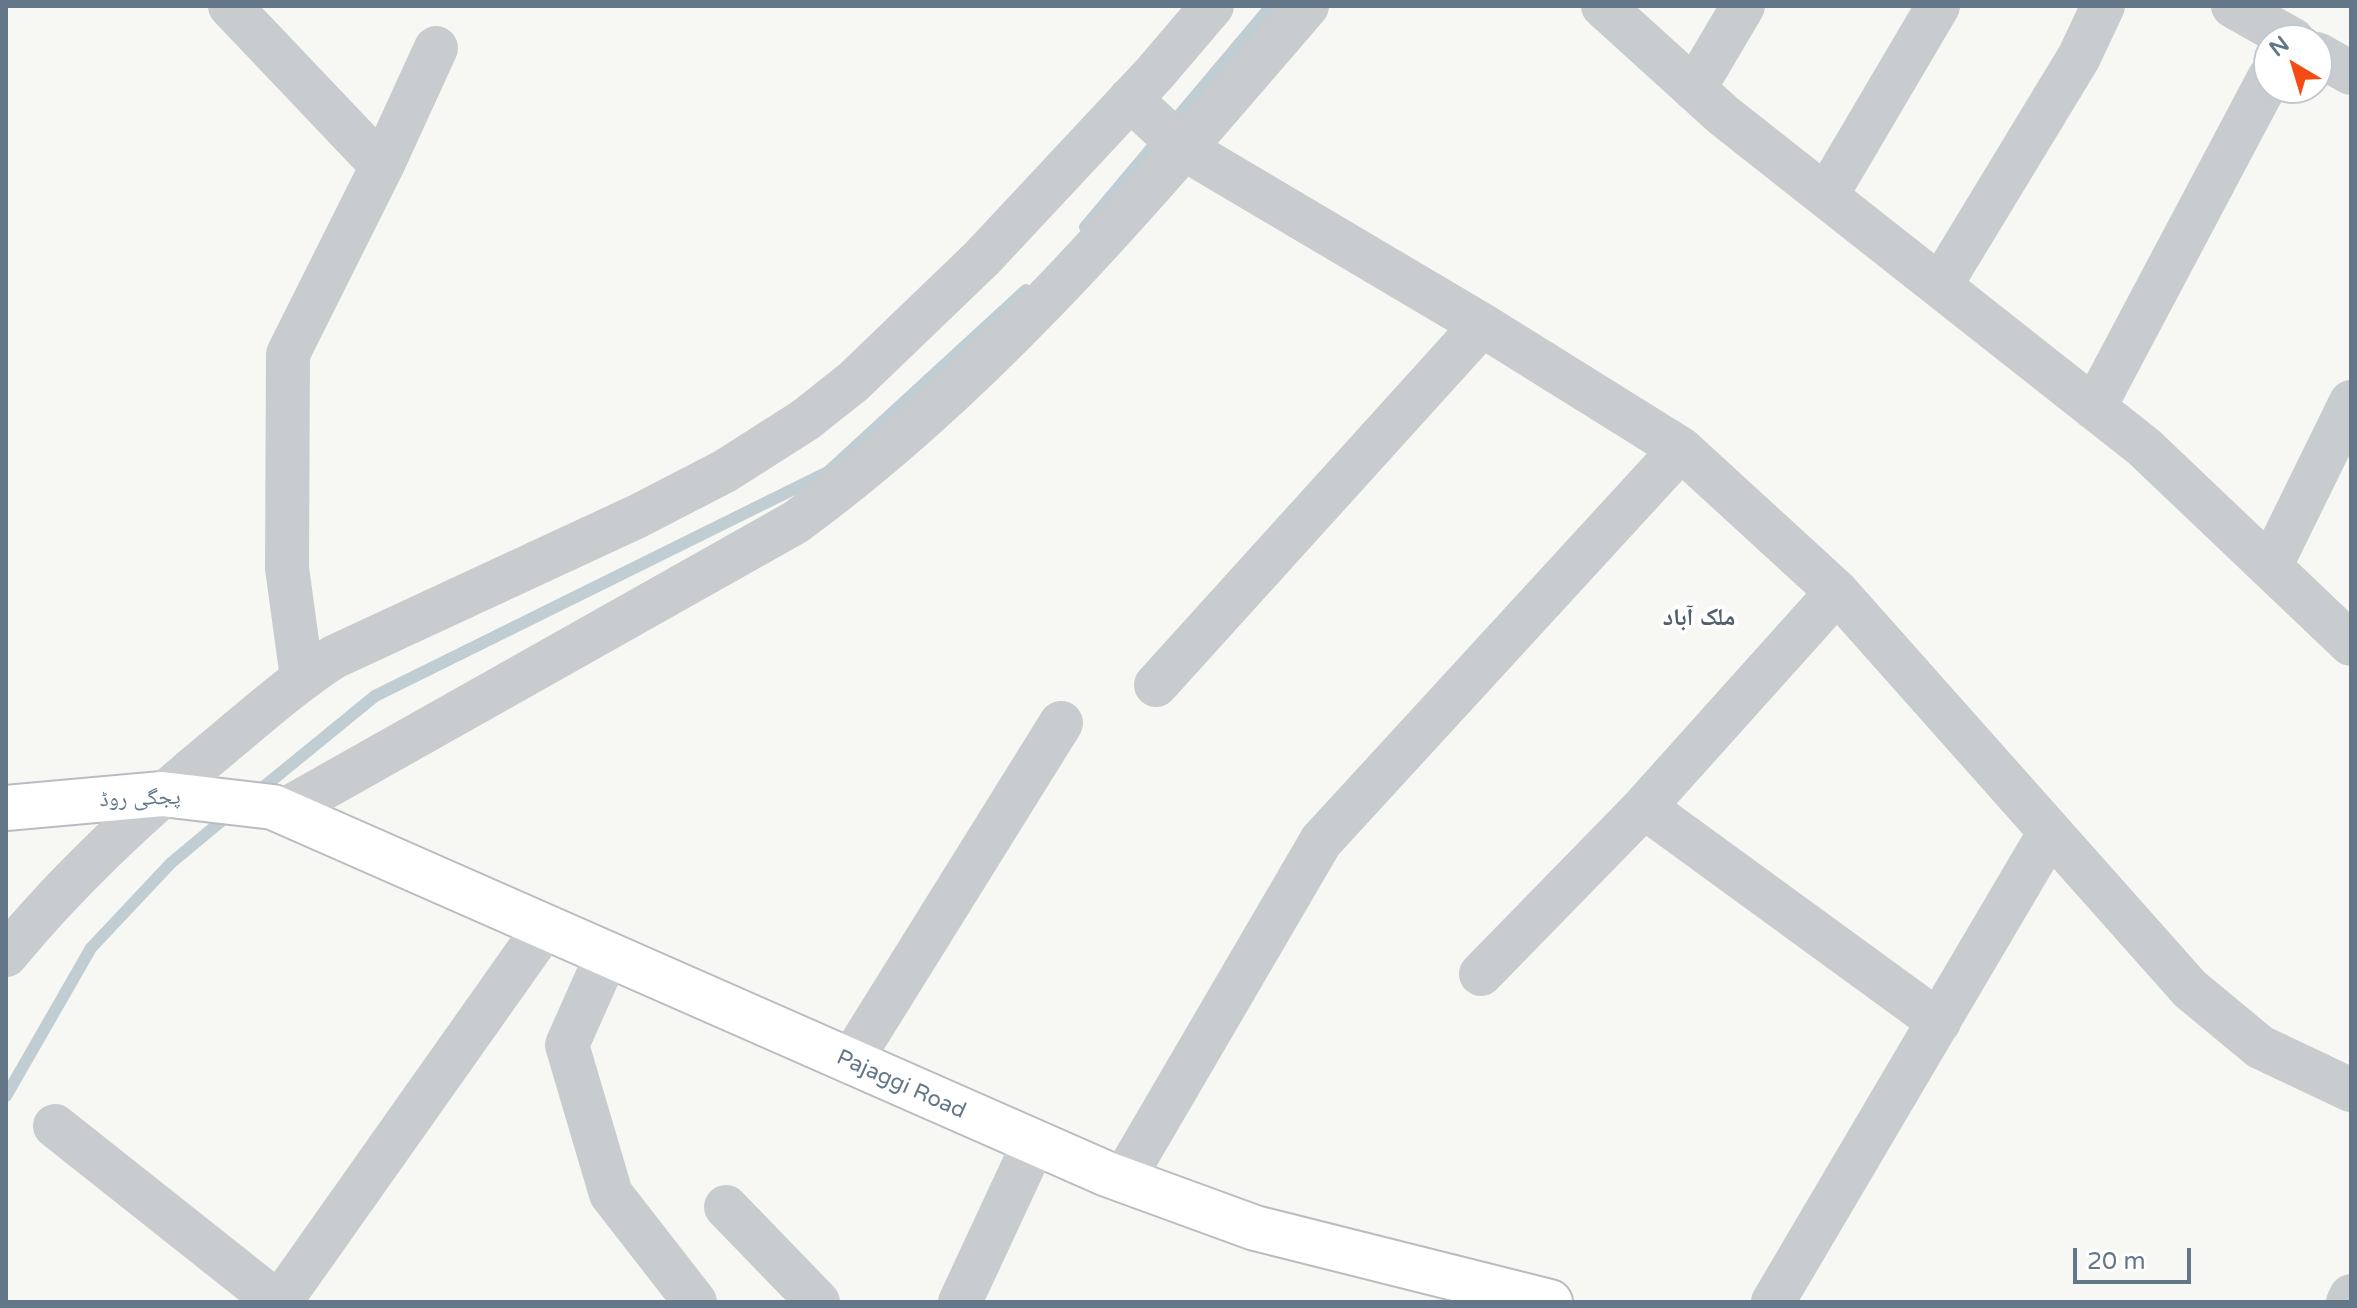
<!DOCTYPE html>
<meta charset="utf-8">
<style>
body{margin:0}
#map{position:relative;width:2357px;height:1308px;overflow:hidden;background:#f7f7f3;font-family:"Varela Round",sans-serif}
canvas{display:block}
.frame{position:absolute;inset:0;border:8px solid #637788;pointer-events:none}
.north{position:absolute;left:2253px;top:24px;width:80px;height:80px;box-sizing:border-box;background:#fff;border:2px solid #c1c9cf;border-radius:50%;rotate:322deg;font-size:22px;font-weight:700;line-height:32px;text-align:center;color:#637788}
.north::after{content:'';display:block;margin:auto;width:28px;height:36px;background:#f54c16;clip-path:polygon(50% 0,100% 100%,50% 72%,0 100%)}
.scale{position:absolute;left:2073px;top:1248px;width:118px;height:36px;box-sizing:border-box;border:4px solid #637788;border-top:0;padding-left:10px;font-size:24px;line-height:28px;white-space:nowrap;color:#637788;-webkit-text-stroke:6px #fff;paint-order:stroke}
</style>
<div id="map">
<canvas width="2357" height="1308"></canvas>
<div class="frame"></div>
<div class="north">N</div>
<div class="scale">20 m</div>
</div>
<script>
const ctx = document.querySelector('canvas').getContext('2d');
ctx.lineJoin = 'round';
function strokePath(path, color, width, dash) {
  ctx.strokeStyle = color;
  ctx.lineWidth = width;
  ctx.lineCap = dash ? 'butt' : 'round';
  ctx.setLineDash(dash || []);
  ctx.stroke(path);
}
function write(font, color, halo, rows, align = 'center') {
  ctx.font = font + ' "Varela Round","Noto Naskh Arabic",sans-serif';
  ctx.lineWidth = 8;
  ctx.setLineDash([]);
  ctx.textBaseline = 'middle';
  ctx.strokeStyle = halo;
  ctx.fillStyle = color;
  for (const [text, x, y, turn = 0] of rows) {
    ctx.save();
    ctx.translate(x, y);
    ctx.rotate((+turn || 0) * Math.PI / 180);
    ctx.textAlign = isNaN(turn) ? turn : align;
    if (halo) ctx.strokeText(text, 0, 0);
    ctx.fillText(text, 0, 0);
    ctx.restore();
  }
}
const stream = new Path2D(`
 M1085,227L1271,6
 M255,794L375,696L828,472L1026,290
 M6,1096L91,948L171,863L231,813`);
const minor = new Path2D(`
 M230,6L382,166L288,354L287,568L302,678
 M1603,6L1723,115L2144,447L2351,644
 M2233,6L2293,40
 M2317,54L2351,73
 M1694,89L1743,6
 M1130,99L1183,148L1482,325L1681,449L1837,592L2190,989L2260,1047L2351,1090
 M382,166L436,48
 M1826,196L1938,6
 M1940,286L2079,57L2103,6
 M2094,408L2269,78
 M2270,567L2351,402
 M1156,685L1482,325
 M1644,807L1939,1022
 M283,811L796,522C993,378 1149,189 1307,6
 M6,955C70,877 146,807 224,743C260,713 295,682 334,657L638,516L725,471L805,420L853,382L982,258L1154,74L1212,6
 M607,955L567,1045L611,1194L695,1302
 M1481,974L1644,807L1837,592
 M850,1062L1061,723
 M55,1126L277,1302
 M1123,1180L1321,841L1681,449
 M726,1207L818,1302
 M280,1302L545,927
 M960,1302L1034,1143
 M1773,1302L2050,832
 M2348,1302L2351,1296`);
const major = new Path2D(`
 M6,808L162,794L273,807L1107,1174L1255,1228L1550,1302`);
const streetNames = [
 ["پجگی روڈ",140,799,-2],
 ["Pajaggi Road",901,1085,24]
];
const neighbourhoodNames = [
 ["ملک آباد",1699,619]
];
strokePath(stream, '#c0cdd2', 12);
strokePath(major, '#b9bdc1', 48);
strokePath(minor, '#c9cccf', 44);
strokePath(major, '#fff', 44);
write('22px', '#637788', '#fff', streetNames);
write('bold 24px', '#52606c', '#fff', neighbourhoodNames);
</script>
